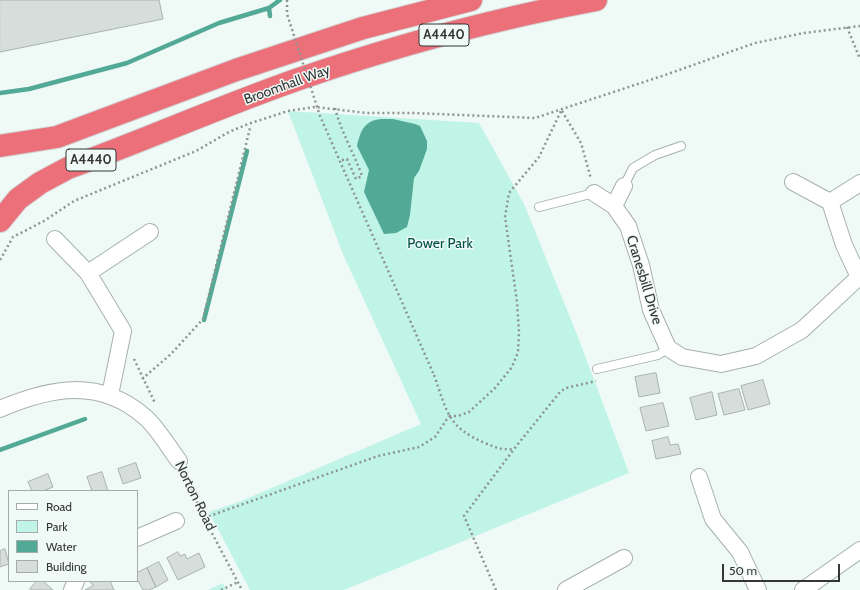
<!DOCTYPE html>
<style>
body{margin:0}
#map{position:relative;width:860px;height:590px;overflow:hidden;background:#eff9f6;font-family:Cabin,sans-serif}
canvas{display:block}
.legend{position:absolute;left:8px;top:490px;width:130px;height:92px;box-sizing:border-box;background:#eff9f6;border:1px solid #a4aba9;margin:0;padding:5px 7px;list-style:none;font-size:12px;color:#333635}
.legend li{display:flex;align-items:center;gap:8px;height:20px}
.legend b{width:20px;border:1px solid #a4aba9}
.scale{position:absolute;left:722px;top:564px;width:118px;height:18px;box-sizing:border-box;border:2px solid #333635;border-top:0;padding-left:5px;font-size:12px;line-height:14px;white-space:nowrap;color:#333635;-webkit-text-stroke:3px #eff9f6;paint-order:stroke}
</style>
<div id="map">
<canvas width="860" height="590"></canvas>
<ul class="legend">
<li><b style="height:5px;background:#fff"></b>Road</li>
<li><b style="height:11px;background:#bff4e7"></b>Park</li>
<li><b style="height:11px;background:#52a996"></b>Water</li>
<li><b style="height:11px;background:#d5dedb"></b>Building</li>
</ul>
<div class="scale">50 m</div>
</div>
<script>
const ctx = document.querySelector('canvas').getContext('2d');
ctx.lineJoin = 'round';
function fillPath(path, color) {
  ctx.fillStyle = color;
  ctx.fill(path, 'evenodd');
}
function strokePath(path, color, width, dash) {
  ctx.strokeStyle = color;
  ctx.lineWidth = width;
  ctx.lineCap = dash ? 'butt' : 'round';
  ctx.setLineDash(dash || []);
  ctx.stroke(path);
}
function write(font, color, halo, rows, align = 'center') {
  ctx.font = font + ' Cabin,sans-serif';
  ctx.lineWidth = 3;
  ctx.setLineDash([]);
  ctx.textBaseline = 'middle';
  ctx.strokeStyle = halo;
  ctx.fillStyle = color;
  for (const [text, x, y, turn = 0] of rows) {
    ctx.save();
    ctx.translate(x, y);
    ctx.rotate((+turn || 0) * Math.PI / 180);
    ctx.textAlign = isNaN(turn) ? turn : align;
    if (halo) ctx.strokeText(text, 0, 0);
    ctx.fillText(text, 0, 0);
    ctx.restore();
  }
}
const green = new Path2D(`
 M288,111L479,123L524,204L578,337L629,473L344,590H250L209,512L239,502L421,424L343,254Z
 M223,583L226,590H208Z`);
const water = new Path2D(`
 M381,119H393L415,124L420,126L427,141V149L419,171L414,178L410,215L407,227L396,233L384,234L364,192L369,170L357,146C361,130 364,121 381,119Z`);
const stream = new Path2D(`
 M269,8L270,16
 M0,93L29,89L127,63L219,23L269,8L280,0
 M204,320L247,151
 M0,450L85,419`);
const building = new Path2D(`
 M0,0H159L163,19L0,52Z
 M656,373L660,393L639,397L635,377Z
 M763,380L770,404L748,410L741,386Z
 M739,389L745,410L724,415L718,394Z
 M712,392L717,415L696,420L690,398Z
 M663,403L669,426L646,431L640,408Z
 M668,437L670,445L678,444L681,454L656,459L652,441Z
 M136,463L141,478L123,484L118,469Z
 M102,472L108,491H92L87,477Z
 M48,474L53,487L43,491H32L28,482Z
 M5,549L9,564L0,567V551Z
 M178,552L180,556L185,554L187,559L199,553L205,567L178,580L167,558Z
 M159,562L168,580L156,587L147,568Z
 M147,568L156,587L149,590H143L137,579V573Z
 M37,581H43L53,590H32L30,589Z
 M90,581H110L114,590H85L93,586Z`);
const path = new Path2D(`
 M847,27L860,59
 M335,108C341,132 354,153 362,176L356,179L347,159L339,161
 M562,111L581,143L591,179
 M0,260L13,237L44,221L74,201L196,151L229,132L248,124L288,111L315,107L367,113H413L535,118L665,75L755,43L804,33L860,26
 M134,359L155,403
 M434,375C447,411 447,427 485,443C496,448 502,450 514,449L560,392L566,388L596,381
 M142,379L171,354L203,319L250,128
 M449,416H458L469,412L495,388L512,367L518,352L519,331L517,302L505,217L509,193L539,157L561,111
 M185,474L204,518L242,590
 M204,518L378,456L419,447L435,437L449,416
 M221,590L238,582
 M496,590L464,516L514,449`);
const lane = new Path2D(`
 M624,186L633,168L655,155L681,146
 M539,207L594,193
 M597,369L658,355L668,348`);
const street = new Path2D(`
 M793,182L830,202
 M594,193L614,206L628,226L641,265L651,310L668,348L682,357L721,364L756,356L802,330L860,276
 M614,206L624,186
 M55,239L88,273L123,331L110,395
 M88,273L150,232
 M859,277L844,245L830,202L860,183
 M0,409C51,387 100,378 145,417C157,427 169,448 179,461
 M699,477L713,519L740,552L758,590
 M137,538L176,521
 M72,590L76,581
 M566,590L624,558
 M803,590L860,550`);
const highway = new Path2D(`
 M0,146L57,137L236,70L363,28L471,0
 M0,221L18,199L40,183L68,168C145,140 219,107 296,80C394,46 494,19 596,0`);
const pathBridge = new Path2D(`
 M287,0V14L320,116L434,375`);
const shields = [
 [444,35,50],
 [91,160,50]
];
const shieldNames = [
 ["A4440",444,35],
 ["A4440",91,160]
];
const streetNames = [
 ["Broomhall Way",287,85,-20],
 ["Cranesbill Drive",644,280,73],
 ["Norton Road",195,496,64]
];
const parkNames = [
 ["Power Park",440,244]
];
fillPath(green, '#bff4e7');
fillPath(water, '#52a996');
strokePath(stream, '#52a996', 4.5);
fillPath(building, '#d5dedb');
strokePath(building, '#a9b2af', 1);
strokePath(lane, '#a6b0ad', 10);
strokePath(street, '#a6b0ad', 18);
strokePath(highway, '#d2d3d3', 24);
strokePath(path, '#8d9492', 2.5, [2, 3]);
strokePath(lane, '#fff', 8);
strokePath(street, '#fff', 16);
strokePath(highway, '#eb7079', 22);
strokePath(pathBridge, '#8d9492', 2.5, [2, 3]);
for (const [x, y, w] of shields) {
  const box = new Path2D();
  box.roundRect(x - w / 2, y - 11, w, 22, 3);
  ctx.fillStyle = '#eff9f6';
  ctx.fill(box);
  strokePath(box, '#333635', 1);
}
write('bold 13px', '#333635', null, shieldNames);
write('14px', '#333635', '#eff9f6', streetNames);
write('14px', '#025145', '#eff9f6', parkNames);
</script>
